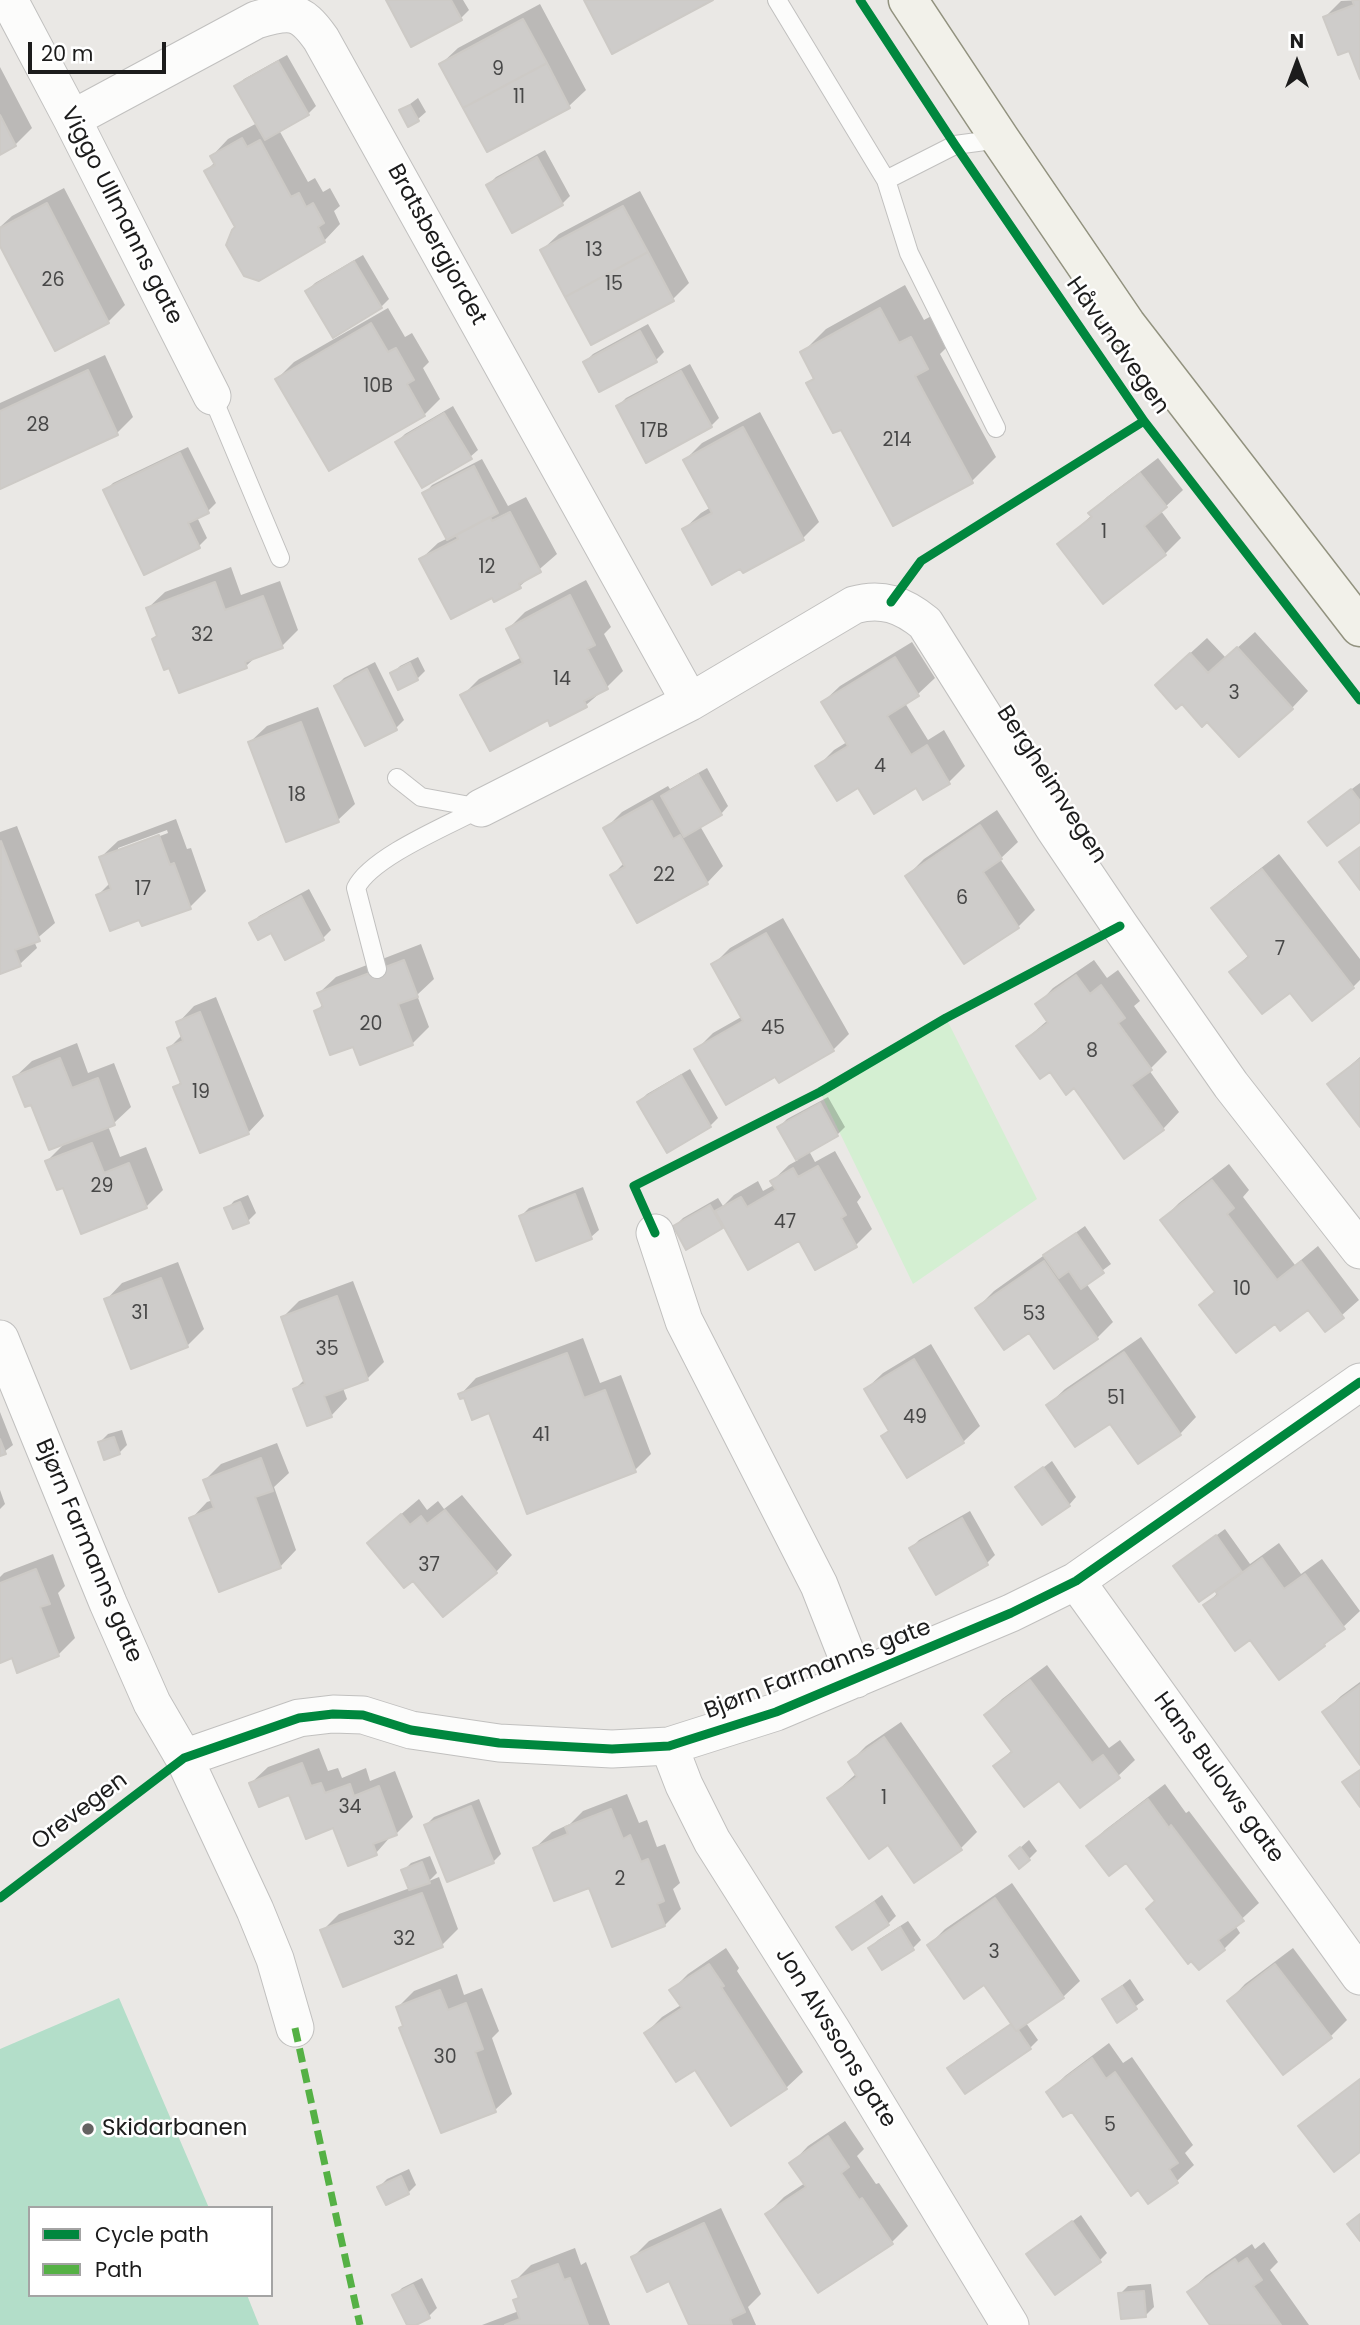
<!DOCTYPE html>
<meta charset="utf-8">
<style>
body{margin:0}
#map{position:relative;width:1360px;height:2325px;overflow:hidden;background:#eae8e5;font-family:Poppins,sans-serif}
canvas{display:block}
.legend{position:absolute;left:28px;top:2206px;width:245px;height:91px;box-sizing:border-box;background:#fff;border:2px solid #a4a4a4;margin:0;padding:9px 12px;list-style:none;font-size:21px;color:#1c1c1c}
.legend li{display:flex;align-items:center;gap:14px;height:35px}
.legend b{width:35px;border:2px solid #a4a4a4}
.north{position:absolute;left:1262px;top:28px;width:70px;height:70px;-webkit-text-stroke:5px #fff;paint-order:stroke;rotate:0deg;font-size:19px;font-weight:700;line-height:28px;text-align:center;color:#1c1c1c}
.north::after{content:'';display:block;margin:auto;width:24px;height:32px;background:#1c1c1c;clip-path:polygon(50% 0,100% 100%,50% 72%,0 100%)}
.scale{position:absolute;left:28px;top:42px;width:138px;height:32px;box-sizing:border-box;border:4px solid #1c1c1c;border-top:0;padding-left:9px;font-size:21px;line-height:24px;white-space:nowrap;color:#1c1c1c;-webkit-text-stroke:5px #fff;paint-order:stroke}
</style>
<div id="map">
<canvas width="1360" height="2325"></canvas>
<ul class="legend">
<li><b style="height:9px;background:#00873e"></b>Cycle path</li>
<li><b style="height:9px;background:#55b145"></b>Path</li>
</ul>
<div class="north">N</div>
<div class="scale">20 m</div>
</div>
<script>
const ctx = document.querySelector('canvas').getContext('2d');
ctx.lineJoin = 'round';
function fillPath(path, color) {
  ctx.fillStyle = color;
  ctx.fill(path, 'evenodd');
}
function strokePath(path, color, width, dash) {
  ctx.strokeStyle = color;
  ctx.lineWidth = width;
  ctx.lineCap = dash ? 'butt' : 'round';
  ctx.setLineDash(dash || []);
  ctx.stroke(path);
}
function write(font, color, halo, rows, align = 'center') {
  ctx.font = font + ' Poppins,sans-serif';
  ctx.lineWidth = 5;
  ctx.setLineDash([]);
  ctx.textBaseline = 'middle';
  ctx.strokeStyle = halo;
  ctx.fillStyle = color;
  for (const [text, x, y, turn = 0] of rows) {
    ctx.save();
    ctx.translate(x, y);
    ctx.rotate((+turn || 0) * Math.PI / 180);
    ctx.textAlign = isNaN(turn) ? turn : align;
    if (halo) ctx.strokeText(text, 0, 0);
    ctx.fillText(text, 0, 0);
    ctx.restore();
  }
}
const park = new Path2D(`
 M946,1018L1037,1199L913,1284L820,1092Z`);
const pitch = new Path2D(`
 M119,1998L209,2208H30V2295H247L259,2325H0V2049Z`);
const shadow = new Path2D(`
 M388,0H463L469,10L461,18Z
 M1360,0V75L1350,49L1325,17L1341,1Z
 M540,4L586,90L569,106L487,150L441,64L458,48Z
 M287,55L316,106L308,114L279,130L308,182L315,178L323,192L330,188L340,206L334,211L340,224L324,241L237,227L206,171L215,162L212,156L228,139L257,123L237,86L244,79Z
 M0,67L32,128L15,145L0,153Z
 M418,98L426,112L418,119L402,110Z
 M545,150L570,196L562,204L488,185L496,177Z
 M64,188L125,305L108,322L0,242V227L12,216Z
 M640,191L689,283L673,299L542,250L559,234Z
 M363,255L389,299L381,307L307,291L315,283Z
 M905,285L924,320L935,314L951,343L940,354L996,457L972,481L842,427L808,384L815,377L802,353L826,329Z
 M388,308L405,337L412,333L429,362L423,368L440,399L424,415L277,379L294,362Z
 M648,324L664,352L656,360L585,362L593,354Z
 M105,355L133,417L117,433L0,485V403Z
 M690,364L719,418L711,426L618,406L626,398Z
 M453,406L478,450L470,457L397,442L405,434Z
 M760,412L819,522L803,538L684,529L701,513L711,507L685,460L702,443Z
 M188,447L216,503L208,511L197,517L207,538L199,546L105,491L113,483Z
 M1158,458L1183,490L1161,511L1181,538L1165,554L1059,545L1092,515L1091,513L1107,497Z
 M482,459L508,506L526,497L557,554L520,586L492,595L421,559L438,543L448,538L425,493L432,485Z
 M231,567L241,595L280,581L298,630L282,646L257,656L246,666H170L148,608L165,592Z
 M586,580L611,627L604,634L623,671L607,687L586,705L549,718L463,695L479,679L522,657L508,629L525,612Z
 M1255,632L1308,691L1292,708L1173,669L1207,638L1226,658Z
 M912,642L935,678L918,694L905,703L928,740L944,730L965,766L949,782L924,797L917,786H859L818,766L834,750L847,742L823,702L840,686Z
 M418,657L425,671L417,679L392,674L400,666Z
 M375,662L404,720L396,728L365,744L336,686L344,678Z
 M318,707L355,804L338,820L287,839L250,742L267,726Z
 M707,768L728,806L721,814L700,826L723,866L707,883L612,875L624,863L605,829L622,812L668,786L670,789Z
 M1360,783V820L1311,822L1318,814Z
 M997,810L1018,842L1000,859L1035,910L1018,927L965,962L907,876L924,859Z
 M176,819L187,849L191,848L206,891L190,907L140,918L98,895L110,883L101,857L118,841ZM167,830L168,833L118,852V848Z
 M17,826L55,923L34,941L37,948L20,964L0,972V832Z
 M1279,854L1360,959V980L1353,987L1290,990L1231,972L1250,954L1214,908L1230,892Z
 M309,889L331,930L323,938L286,957L272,931L251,924L259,916Z
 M783,918L849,1034L833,1050L776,1075L697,1049L713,1033L743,1016L713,965L730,948Z
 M421,944L434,979L417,995L429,1027L412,1044L354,1045L316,1012L323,1004L319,993L336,977Z
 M1094,960L1107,978L1118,970L1140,1001L1134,1006L1167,1052L1149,1070L1179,1112L1163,1129L1075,1086L1018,1046L1048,1020L1037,1005L1053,988Z
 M216,997L264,1116L248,1133L175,1087L182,1081L169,1048L183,1034L178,1023L194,1006Z
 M77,1043L88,1073L114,1063L131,1107L114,1123L108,1126L120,1157L146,1147L163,1190L146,1207L64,1186L47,1161L67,1141L32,1102L15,1077L32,1061Z
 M1360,1057V1124L1329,1084Z
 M690,1069L718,1118L710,1126L639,1102L647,1094Z
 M828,1097L845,1127L837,1135L809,1151L815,1162L835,1151L861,1197L857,1202L872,1229L856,1245L800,1239L724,1225L722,1227L675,1226L683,1218L718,1198L723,1206L734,1195L758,1181L763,1191L774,1185L772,1181L789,1165L798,1160L779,1127L787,1119Z
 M1229,1164L1249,1190L1243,1197L1295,1265L1318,1246L1359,1300L1325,1330L1308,1308L1275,1321L1201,1305L1216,1290L1162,1220L1179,1203Z
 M583,1187L599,1230L591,1237L521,1216L529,1208Z
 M248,1195L256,1213L248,1221L227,1209L234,1201Z
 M1085,1226L1111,1264L1086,1283L1113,1322L1097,1338L977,1308L994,1291Z
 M178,1262L204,1329L187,1346L106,1300L122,1283Z
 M353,1281L384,1362L367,1379L343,1388L347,1399L331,1416L295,1389L305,1379L283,1317L299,1301Z
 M1141,1337L1196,1417L1180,1434L1110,1422L1048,1405L1065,1389Z
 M583,1338L600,1383L621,1375L651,1454L635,1470L490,1411L460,1395L476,1378Z
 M931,1344L980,1426L963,1442L883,1436L890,1429L866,1389L883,1373Z
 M0,1412L13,1445L0,1455Z
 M122,1430L127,1445L119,1453L100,1442L108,1434Z
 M277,1443L289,1473L274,1487L296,1550L280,1567L191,1519L207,1502L213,1500L205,1480L221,1464Z
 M1052,1461L1076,1497L1069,1505L1017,1487Z
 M0,1490L5,1504L0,1509Z
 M462,1495L512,1555L496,1572L386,1527L419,1499L427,1510L438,1501L444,1509Z
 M970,1511L995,1555L987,1563L937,1592L911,1548L919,1540Z
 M1225,1529L1250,1564L1279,1543L1301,1574L1322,1559L1360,1611L1324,1645L1251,1638L1205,1606L1227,1583L1226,1581L1175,1566Z
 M53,1554L65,1586L58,1593L75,1638L58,1655L13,1656L0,1661V1577L4,1573Z
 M1047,1665L1109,1748L1120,1740L1135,1760L1118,1776L1060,1778L996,1766L1012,1750L986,1715L1002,1699Z
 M1360,1682V1762L1324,1712L1341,1696Z
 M901,1722L977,1832L960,1849L889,1842L829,1798L857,1773L850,1762L866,1746Z
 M319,1748L328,1771L338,1768L342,1778L366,1768L370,1781L395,1771L413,1817L397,1833L392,1835L376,1853L334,1826L290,1792L251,1783L268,1767Z
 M1165,1784L1186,1813L1189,1811L1259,1903L1235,1925L1240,1933L1224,1949L1157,1900L1127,1861L1088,1846L1105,1830Z
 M627,1794L639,1823L647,1820L657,1847L665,1844L680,1883L673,1889L681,1909L665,1925L590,1886L535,1848L552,1832L570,1824L583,1811Z
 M479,1799L501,1854L493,1862L426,1825L434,1817Z
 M1029,1840L1037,1851L1029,1859L1011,1856Z
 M430,1856L437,1873L429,1881L439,1877L458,1929L442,1945L322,1931L339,1914L410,1888L403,1871L411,1863Z
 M1012,1883L1080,1981L1063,1997L1026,2023L1038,2040L1030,2048L949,2068L957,2060L1012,2023L985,1983L929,1945L945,1929Z
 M882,1895L896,1916L888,1924L838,1927Z
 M908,1921L921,1940L913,1948L883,1968L870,1948L878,1940Z
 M726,1948L739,1968L737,1971L803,2072L786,2088L696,2068L646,2033L662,2017L681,2005L672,1990L688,1974Z
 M1293,1948L1347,2020L1331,2036L1284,2072L1229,2001L1245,1984Z
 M457,1974L464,1995L482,1988L499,2031L492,2038L512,2094L495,2110L405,2025L398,2007L414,1991Z
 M1130,1979L1144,2000L1117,2020L1104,1999Z
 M1109,2043L1123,2063L1132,2057L1193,2145L1185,2153L1194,2165L1177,2181L1148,2202L1073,2109L1048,2093L1065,2076Z
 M845,2121L864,2149L857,2156L876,2184L879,2183L908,2226L892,2242L767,2214L784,2197L805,2183L792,2163L808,2146Z
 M409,2169L416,2185L408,2193L379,2187L387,2179Z
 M721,2208L761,2294L748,2307L756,2325H691L670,2279L633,2257L649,2241Z
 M1081,2215L1107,2253L1099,2261L1028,2254Z
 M1264,2242L1278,2262L1270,2270L1309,2325H1212L1189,2292L1206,2276L1252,2244L1255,2249Z
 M575,2248L581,2265L586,2262L610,2325H482L519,2311L515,2300L520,2295L514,2282L531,2265Z
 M422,2278L437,2308L429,2316L409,2325L394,2296L402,2288Z
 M1151,2284L1154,2307L1146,2315L1120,2294L1128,2286Z`);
const building = new Path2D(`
 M386,0H451L462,20L411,47Z
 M584,0H713L612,54Z
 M1352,0H1360V79L1349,51L1338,55L1323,17L1354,5Z
 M523,19L547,63L463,108L439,64Z
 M278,61L309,115L265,140L234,86Z
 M547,63L570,108L487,152L463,108Z
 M410,105L419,121L408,127L399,110Z
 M0,115L16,146L0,155Z
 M242,138L247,147L260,140L291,197L299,193L306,207L313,203L324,223L318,227L325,242L259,281L244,276L226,245L232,230L235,227L204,171L215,165L210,156Z
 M537,157L563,205L512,233L486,185Z
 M47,203L109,323L55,351L0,246V228Z
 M623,206L648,252L565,297L540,250Z
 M648,252L674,301L591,345L565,297Z
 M354,261L382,308L333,338L305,291Z
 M880,308L899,343L911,337L928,369L915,376L973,483L893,526L841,430L833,433L806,383L814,379L800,352Z
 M371,323L388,352L396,348L414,380L407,384L425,416L329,471L275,379Z
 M640,331L657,362L599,392L583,362Z
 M88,370L118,435L0,489V411Z
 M681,371L712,427L646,463L616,406Z
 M444,413L472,459L422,488L395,442Z
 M743,427L804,540L743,573L740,569L712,585L682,529L712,513L683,460Z
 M180,453L209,513L188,523L200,548L144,575L103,490Z
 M474,466L498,513L447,540L422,493Z
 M1140,473L1167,507L1144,526L1166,555L1103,604L1057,544L1092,517L1088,513Z
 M510,512L541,572L519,584L521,588L494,602L492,598L451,619L419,559L458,539L456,535L490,517L492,521Z
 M215,582L225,610L263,596L283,648L245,662L247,668L179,693L169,668L164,670L152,639L157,636L146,608Z
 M570,595L595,645L587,649L608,689L584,701L587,707L550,726L548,720L490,751L460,695L523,663L506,629Z
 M1237,647L1293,709L1239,757L1207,722L1202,727L1182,704L1176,709L1155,685L1190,653L1208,673Z
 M895,657L919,696L887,716L911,755L927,745L950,784L923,800L916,788L874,814L858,788L837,801L815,766L848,746L821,702Z
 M410,663L418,680L398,690L390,673Z
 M367,669L397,730L365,746L334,686Z
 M301,722L339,822L286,842L248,742Z
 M698,774L722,815L684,837L661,796Z
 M1351,789L1360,801V822L1327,846L1308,822Z
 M652,801L673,839L680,835L708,884L637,923L610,875L625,867L603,828Z
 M980,825L1002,859L983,872L1019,928L964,964L905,876Z
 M159,835L170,865L174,863L191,909L142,926L139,920L110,931L96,895L111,889L99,857Z
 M1,841L40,941L15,950L21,966L0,974Z
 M1360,847V890L1339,862Z
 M1262,869L1354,988L1312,1021L1290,993L1262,1014L1229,972L1249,957L1211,908Z
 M301,896L324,940L285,960L271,933L258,940L249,923Z
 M766,933L834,1051L779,1083L775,1077L726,1105L694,1049L743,1021L711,964Z
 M404,960L418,997L398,1004L413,1045L360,1065L353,1047L330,1055L314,1011L323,1007L317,993Z
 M1076,975L1090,994L1101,985L1125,1018L1118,1023L1152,1070L1131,1085L1164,1130L1124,1159L1074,1088L1066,1095L1050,1072L1040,1079L1016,1046L1048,1023L1035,1004Z
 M200,1012L249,1134L200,1153L173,1087L181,1084L167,1048L183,1041L176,1022Z
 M60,1058L72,1088L98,1078L115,1125L49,1150L31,1105L25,1107L13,1077Z
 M1360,1059V1127L1327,1084Z
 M681,1075L711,1127L667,1153L637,1102Z
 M820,1103L838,1136L796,1160L777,1127Z
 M92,1143L104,1173L129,1163L147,1208L81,1234L63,1188L57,1190L45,1161Z
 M818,1166L846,1215L841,1218L857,1247L815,1270L799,1241L748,1270L715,1211L741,1197L747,1207L776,1190L770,1181L793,1168L798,1177Z
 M1212,1180L1234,1208L1227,1214L1277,1280L1301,1261L1344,1318L1325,1332L1308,1310L1280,1331L1275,1324L1236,1353L1199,1305L1215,1292L1160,1220Z
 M575,1194L592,1239L536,1261L519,1216Z
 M240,1202L249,1223L233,1229L224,1208Z
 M710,1205L723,1228L686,1250L673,1226Z
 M1076,1233L1104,1273L1081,1289L1069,1271L1059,1278L1043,1255Z
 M1044,1261L1098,1339L1054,1369L1029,1333L1004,1350L975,1308Z
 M161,1278L188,1347L131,1369L104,1299Z
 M337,1296L368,1380L324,1396L332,1417L307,1426L293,1389L305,1384L281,1317Z
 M1124,1352L1181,1435L1138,1464L1110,1424L1075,1447L1046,1405Z
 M567,1353L584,1398L605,1390L636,1472L527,1514L489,1413L472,1420L464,1398L460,1399L458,1394Z
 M914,1359L964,1443L907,1478L881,1436L889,1431L864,1389Z
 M114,1437L120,1454L104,1460L98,1442Z
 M0,1439L6,1454L0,1456Z
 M261,1458L273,1491L255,1497L281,1568L219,1592L189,1518L214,1508L203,1480Z
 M1043,1467L1070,1506L1042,1525L1015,1487Z
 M445,1510L497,1573L443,1617L413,1581L404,1588L367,1543L401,1514L410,1525L421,1516L427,1524Z
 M962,1518L988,1565L936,1595L909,1548Z
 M1216,1535L1242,1572L1199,1602L1173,1566Z
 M1262,1558L1284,1589L1305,1574L1345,1629L1324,1644L1325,1646L1279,1680L1250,1640L1235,1651L1203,1605L1218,1595L1216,1592Z
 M36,1569L50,1604L40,1607L59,1656L17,1673L12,1658L0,1663V1583Z
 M1030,1680L1092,1763L1103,1755L1120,1778L1080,1808L1059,1781L1024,1807L993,1766L1012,1752L984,1715Z
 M1360,1685V1765L1322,1712Z
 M884,1737L962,1850L914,1883L888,1845L869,1859L827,1798L857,1777L848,1762Z
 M302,1763L311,1786L321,1783L325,1793L350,1784L354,1796L379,1786L397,1835L373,1844L377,1855L348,1866L333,1828L306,1839L289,1795L259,1807L249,1783Z
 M1360,1770V1807L1342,1782Z
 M1148,1799L1169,1828L1171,1825L1244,1921L1218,1940L1225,1950L1199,1970L1191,1961L1188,1964L1146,1909L1155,1901L1126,1863L1109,1876L1086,1846Z
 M471,1806L494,1863L447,1882L424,1825Z
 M611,1809L623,1839L630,1835L641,1862L648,1859L664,1901L657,1904L665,1926L612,1947L589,1888L554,1901L533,1848L568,1834L565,1827Z
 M1020,1847L1030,1860L1019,1869L1009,1856Z
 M422,1862L430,1883L409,1890L401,1870Z
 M422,1893L443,1947L343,1987L320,1930Z
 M995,1898L1064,1998L1016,2031L984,1985L964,1999L927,1945Z
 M874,1902L889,1925L852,1950L836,1927Z
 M900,1927L914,1950L882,1970L868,1948Z
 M709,1964L724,1986L721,1987L787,2089L731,2126L695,2070L676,2082L644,2033L682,2008L669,1990Z
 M1275,1964L1332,2038L1283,2075L1227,2001Z
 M1122,1986L1137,2009L1117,2023L1102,1999Z
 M440,1990L448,2010L466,2003L483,2049L475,2052L496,2112L441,2133L399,2028L403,2026L396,2007Z
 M1011,2024L1016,2031L1018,2030L1031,2049L965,2094L947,2068Z
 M1092,2058L1106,2079L1115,2072L1178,2163L1169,2169L1178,2183L1148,2204L1138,2190L1131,2196L1072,2112L1063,2117L1046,2092Z
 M1360,2079V2152L1334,2172L1298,2126Z
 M828,2136L849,2167L841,2173L859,2200L862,2198L893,2244L818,2293L765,2214L806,2187L789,2163Z
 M401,2176L409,2194L386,2205L377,2187Z
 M1360,2214V2241L1347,2224Z
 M1072,2221L1101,2262L1055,2295L1026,2254Z
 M704,2223L745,2312L730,2319L732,2325H689L669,2281L647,2292L631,2257Z
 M1247,2258L1262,2280L1253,2286L1281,2325H1210L1187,2292L1235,2259L1238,2264Z
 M558,2264L564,2280L570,2278L588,2325H505L520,2319L513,2300L519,2298L512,2281Z
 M413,2285L430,2318L416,2325H407L392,2295Z
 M1144,2291L1146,2317L1121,2319L1118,2293Z`);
const service = new Path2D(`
 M777,0L886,180L955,145L1000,139
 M886,180L909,253L996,428
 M212,396L280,558
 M397,778L421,797L481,808
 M377,969L356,888C371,857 449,825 481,808`);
const minor = new Path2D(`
 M9,0L72,119L212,396
 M72,119L256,20C290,10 300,9 321,39L690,702
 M481,808L690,702L854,605C882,597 903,605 925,623L1054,828L1120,926L1231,1085L1360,1250
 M655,1233L684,1321L819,1585L856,1679
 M0,1339L108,1603L152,1703L184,1758L255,1910L275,1959L295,2028
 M1076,1581L1360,1976
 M669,1746L684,1785L712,1841L832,2031L1010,2325
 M184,1758L299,1718L333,1714L363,1715L411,1730L499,1743L612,1749L669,1746L776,1712L1011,1613L1076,1581L1360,1382`);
const secondary = new Path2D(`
 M908,0L1000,139L1126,324L1360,627`);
const quiet = new Path2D(`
 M295,2028L360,2325`);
const cycleway = new Path2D(`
 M860,0L955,145L1144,421L1360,700
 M891,602L921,561L1144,421
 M655,1233L634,1186L820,1092L946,1018L1120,926
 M0,1898L184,1758L299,1718L333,1714L363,1715L411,1730L499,1743L612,1749L669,1746L776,1712L1011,1613L1076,1581L1360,1382`);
const markers = [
 [88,2129,7,"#646362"]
];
const numberNames = [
 ["9",498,70],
 ["11",519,98],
 ["13",594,251],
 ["26",53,281],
 ["15",614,285],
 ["10B",378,387],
 ["28",38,426],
 ["17B",654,432],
 ["214",897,441],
 ["1",1104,533],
 ["12",487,568],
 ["32",202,636],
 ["14",562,680],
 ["3",1234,694],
 ["4",880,767],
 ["18",297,796],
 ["22",664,876],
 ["17",143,890],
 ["6",962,899],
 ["7",1280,950],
 ["20",371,1025],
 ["45",773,1029],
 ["8",1092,1052],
 ["19",201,1093],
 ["29",102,1187],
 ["47",785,1223],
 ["10",1242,1290],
 ["31",140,1314],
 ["53",1034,1315],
 ["35",327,1350],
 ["51",1116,1399],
 ["49",915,1418],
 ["41",541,1436],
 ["37",429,1566],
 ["1",884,1799],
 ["34",350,1808],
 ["2",620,1880],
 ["32",404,1940],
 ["3",994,1953],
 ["30",445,2058],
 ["5",1110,2126]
];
const streetNames = [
 ["Viggo Ullmanns gate",121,216,63],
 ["Bratsbergjordet",436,245,61],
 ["Håvundvegen",1117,346,55],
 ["Bergheimvegen",1051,785,57],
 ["Bjørn Farmanns gate",88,1551,67],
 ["Bjørn Farmanns gate",818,1670,-21],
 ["Hans Bulows gate",1218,1778,54],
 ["Orevegen",80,1812,-37],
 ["Jon Alvssons gate",835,2038,58]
];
const poiNames = [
 ["Skidarbanen",102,2129]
];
fillPath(park, '#d4efd2');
fillPath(pitch, '#b3dec9');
fillPath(shadow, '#0003');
fillPath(building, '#ceccca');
strokePath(building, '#cdcac6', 2);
strokePath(service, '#c1c0bf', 20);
strokePath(minor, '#c1c0bf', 39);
strokePath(secondary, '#92927f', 41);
strokePath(service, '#fcfcfb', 18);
strokePath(minor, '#fcfcfb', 37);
strokePath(secondary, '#f2f1ea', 38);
strokePath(quiet, '#55b145', 7, [14, 7]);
strokePath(cycleway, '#00873e', 9);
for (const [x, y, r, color] of markers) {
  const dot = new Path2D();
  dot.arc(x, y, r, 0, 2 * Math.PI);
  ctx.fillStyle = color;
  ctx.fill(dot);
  strokePath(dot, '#fff', 2.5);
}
write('19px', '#484848', null, numberNames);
write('23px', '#1c1c1c', '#fff', streetNames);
write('23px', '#1c1c1c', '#fff', poiNames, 'left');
</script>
